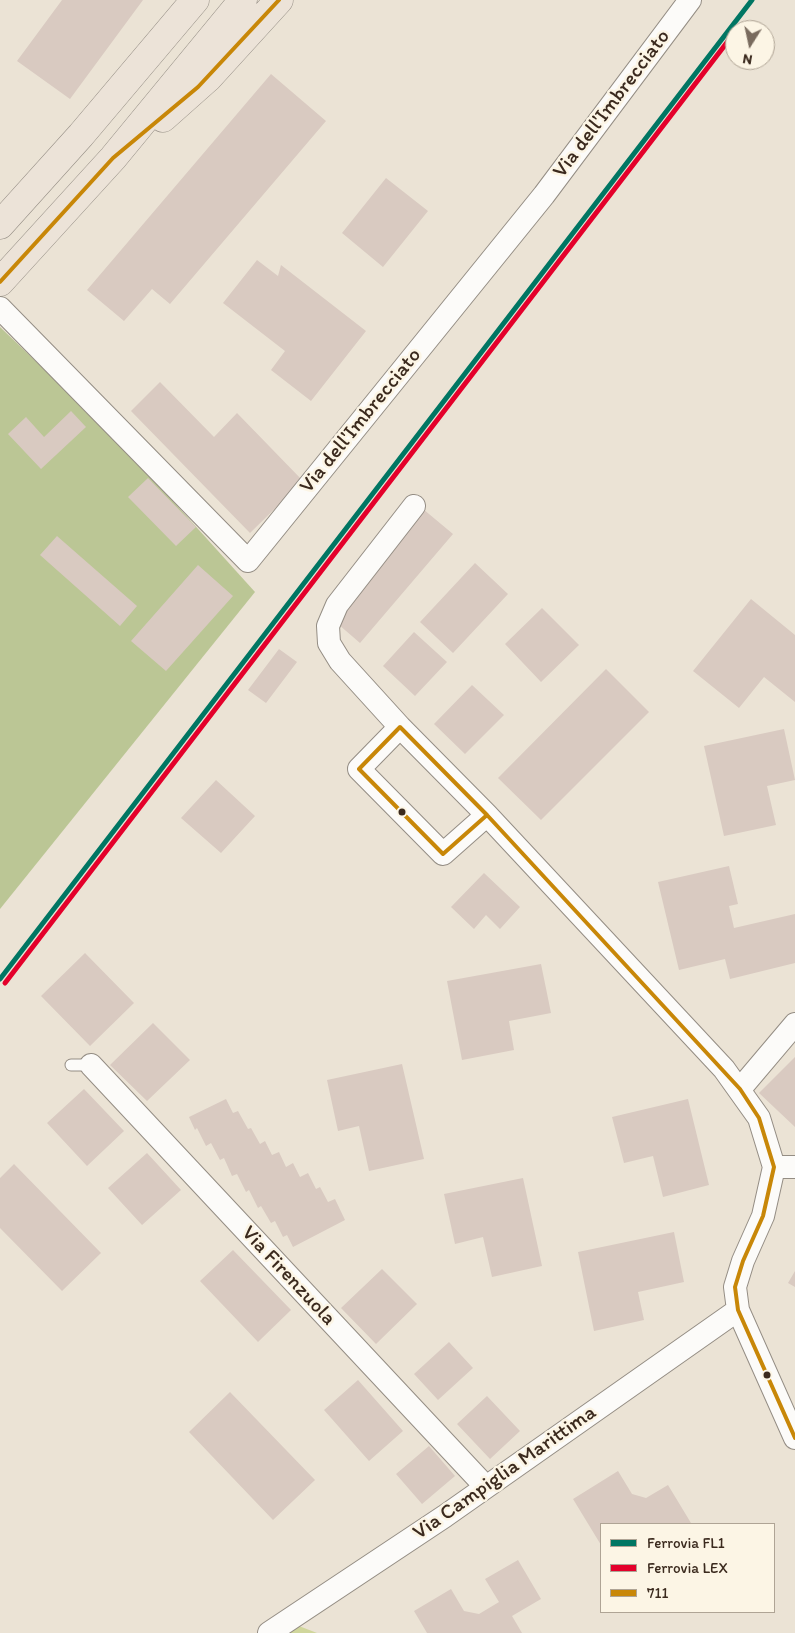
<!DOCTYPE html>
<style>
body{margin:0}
#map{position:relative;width:795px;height:1633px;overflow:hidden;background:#ebe3d5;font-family:Itim,sans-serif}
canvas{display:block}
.legend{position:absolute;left:600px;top:1523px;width:175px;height:90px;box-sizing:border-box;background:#fcf5e5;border:1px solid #afa495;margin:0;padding:6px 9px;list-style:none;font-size:15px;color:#3b2a1e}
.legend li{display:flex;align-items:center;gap:10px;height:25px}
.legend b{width:25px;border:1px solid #afa495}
.north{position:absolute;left:725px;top:20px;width:50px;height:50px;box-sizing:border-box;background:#fcf5e5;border:1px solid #afa495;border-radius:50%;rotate:190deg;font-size:14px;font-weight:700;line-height:20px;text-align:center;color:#3b2a1e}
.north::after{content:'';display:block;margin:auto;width:18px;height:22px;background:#796b5e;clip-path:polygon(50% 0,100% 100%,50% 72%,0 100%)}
</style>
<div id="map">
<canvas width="795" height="1633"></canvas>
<ul class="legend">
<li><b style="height:6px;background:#007663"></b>Ferrovia FL1</li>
<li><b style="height:6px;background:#e4002b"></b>Ferrovia LEX</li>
<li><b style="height:6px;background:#c88708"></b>711</li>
</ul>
<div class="north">N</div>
</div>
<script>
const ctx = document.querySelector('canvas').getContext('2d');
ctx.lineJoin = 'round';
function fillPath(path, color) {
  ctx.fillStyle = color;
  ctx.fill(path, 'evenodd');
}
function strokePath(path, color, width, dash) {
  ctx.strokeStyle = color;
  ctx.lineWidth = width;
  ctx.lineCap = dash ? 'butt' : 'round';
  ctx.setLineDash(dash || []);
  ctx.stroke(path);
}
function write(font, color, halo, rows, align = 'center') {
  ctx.font = font + ' Itim,sans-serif';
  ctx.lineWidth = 5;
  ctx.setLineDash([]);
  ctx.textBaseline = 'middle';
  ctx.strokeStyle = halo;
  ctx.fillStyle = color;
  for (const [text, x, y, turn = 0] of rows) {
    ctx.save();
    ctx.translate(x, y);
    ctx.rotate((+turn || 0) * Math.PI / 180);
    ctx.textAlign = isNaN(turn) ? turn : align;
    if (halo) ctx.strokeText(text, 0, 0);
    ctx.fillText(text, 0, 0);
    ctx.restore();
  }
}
const green = new Path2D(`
 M299,1626L317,1633H288Z`);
const forest = new Path2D(`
 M0,327L114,436L255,592L0,909Z`);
const building = new Path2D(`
 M62,0H143L70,99L17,61Z
 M271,74L326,121L170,304L152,289L124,321L87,290Z
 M386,178L428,211L383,267L342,233Z
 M257,260L278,276L281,265L366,331L311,401L271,370L285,351L223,303Z
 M160,382L214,437L237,413L303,481L250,533L131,411Z
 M71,411L86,427L41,469L8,434L26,417L44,437Z
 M148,478L196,527L176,546L128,497Z
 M423,509L453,534L360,643L331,618Z
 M57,536L137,606L120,626L40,555Z
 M475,563L508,594L453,653L420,622Z
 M198,565L233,596L166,671L131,641Z
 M751,599L795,635V702L764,677L739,708L693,671Z
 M542,608L579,645L541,682L505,644Z
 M414,632L447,662L415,696L383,666Z
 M279,649L297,662L266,703L248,690Z
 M606,669L649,712L541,820L498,778Z
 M472,685L504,715L465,754L434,724Z
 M784,729L795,780L767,786L776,825L724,836L704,746Z
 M216,780L255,816L221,853L181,818Z
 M729,866L738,904L729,906L734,928L795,914V963L730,979L725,959L679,970L658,882Z
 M484,873L520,907L500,929L486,915L474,929L451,907Z
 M85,953L134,1003L90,1046L41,996Z
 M541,964L551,1013L509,1021L514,1050L462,1060L447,981Z
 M153,1023L190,1060L147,1101L110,1065Z
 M795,1057V1127L759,1093Z
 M402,1064L424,1159L369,1171L359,1126L338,1131L327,1080Z
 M84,1089L124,1131L87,1166L47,1123Z
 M226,1099L233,1113L238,1111L248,1129L251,1128L260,1144L265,1141L272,1155L279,1152L286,1167L293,1163L300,1177L308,1173L316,1189L320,1187L328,1202L335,1199L345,1220L293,1247L287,1235L283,1237L275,1221L271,1223L261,1206L258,1208L249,1190L246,1192L237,1174L232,1176L224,1158L220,1160L211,1143L206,1146L197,1128L195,1130L189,1117Z
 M688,1099L709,1185L663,1197L653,1156L624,1163L612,1117Z
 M147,1153L181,1190L142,1225L108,1188Z
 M14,1164L101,1253L62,1291L0,1228V1178Z
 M523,1178L542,1266L492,1277L483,1237L455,1244L444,1194Z
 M674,1232L684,1282L638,1292L644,1320L594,1331L578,1252Z
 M233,1250L291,1310L258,1342L200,1281Z
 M382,1269L417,1304L376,1344L341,1308Z
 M795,1271V1287L788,1283Z
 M449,1342L473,1368L438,1400L414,1374Z
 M358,1380L403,1431L369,1461L324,1410Z
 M230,1392L315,1480L273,1520L189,1432Z
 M487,1396L520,1431L490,1459L457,1424Z
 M429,1446L455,1476L422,1504L396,1474Z
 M618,1471L632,1494L646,1498L668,1485L691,1523L601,1524V1545L573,1499Z
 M518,1560L541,1599L512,1616L522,1633H427L414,1611L451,1589L464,1611L479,1614L499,1602L485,1579Z`);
const service = new Path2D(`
 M71,1065H91`);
const minor = new Path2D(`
 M0,308L248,561L544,195L690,0
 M414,506L337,605L328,626L329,643L340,661L400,727L487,815L724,1069L759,1118L774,1167L763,1216L743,1261L735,1287L738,1310L795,1438
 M400,727L359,769L443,854L487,815
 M91,1065L486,1487
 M740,1089L795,1024
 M774,1167H795
 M269,1633L445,1516L738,1310`);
const motorway = new Path2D(`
 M163,118L208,78L279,0
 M0,225L81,135L195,0
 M0,282L113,158L243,0`);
const bus1 = new Path2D(`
 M0,282L113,158L198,87L279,0
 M400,727L487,815L443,854L359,769Z
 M487,815L740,1089L759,1118L774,1167L763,1216L743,1261L735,1287L738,1310L795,1438`);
const rail1 = new Path2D(`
 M0,979L752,0`);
const rail2 = new Path2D(`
 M5,983L735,32`);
const markers = [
 [402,812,4.5,"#3b2a1e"],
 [767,1375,4.5,"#3b2a1e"]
];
const streetNames = [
 ["Via dell'Imbrecciato",612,104,-53],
 ["Via dell'Imbrecciato",361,421,-51],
 ["Via Firenzuola",288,1276,47],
 ["Via Campiglia Marittima",505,1473,-35]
];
fillPath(green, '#d0d69c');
fillPath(forest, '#bbc695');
fillPath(building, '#d9cac1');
strokePath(service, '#948d84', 13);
strokePath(minor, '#948d84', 24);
strokePath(motorway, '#948d84', 29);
strokePath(service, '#fcfbf9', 11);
strokePath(minor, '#fcfbf9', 22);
strokePath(motorway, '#ece3d8', 28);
strokePath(bus1, '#c88708', 4);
strokePath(rail1, '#007663', 5);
strokePath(rail2, '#e4002b', 5);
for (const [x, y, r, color] of markers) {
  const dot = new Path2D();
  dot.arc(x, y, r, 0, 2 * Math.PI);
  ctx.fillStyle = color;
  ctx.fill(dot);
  strokePath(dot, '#fcf5e5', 2);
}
write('21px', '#3b2a1e', '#fcf5e5', streetNames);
</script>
